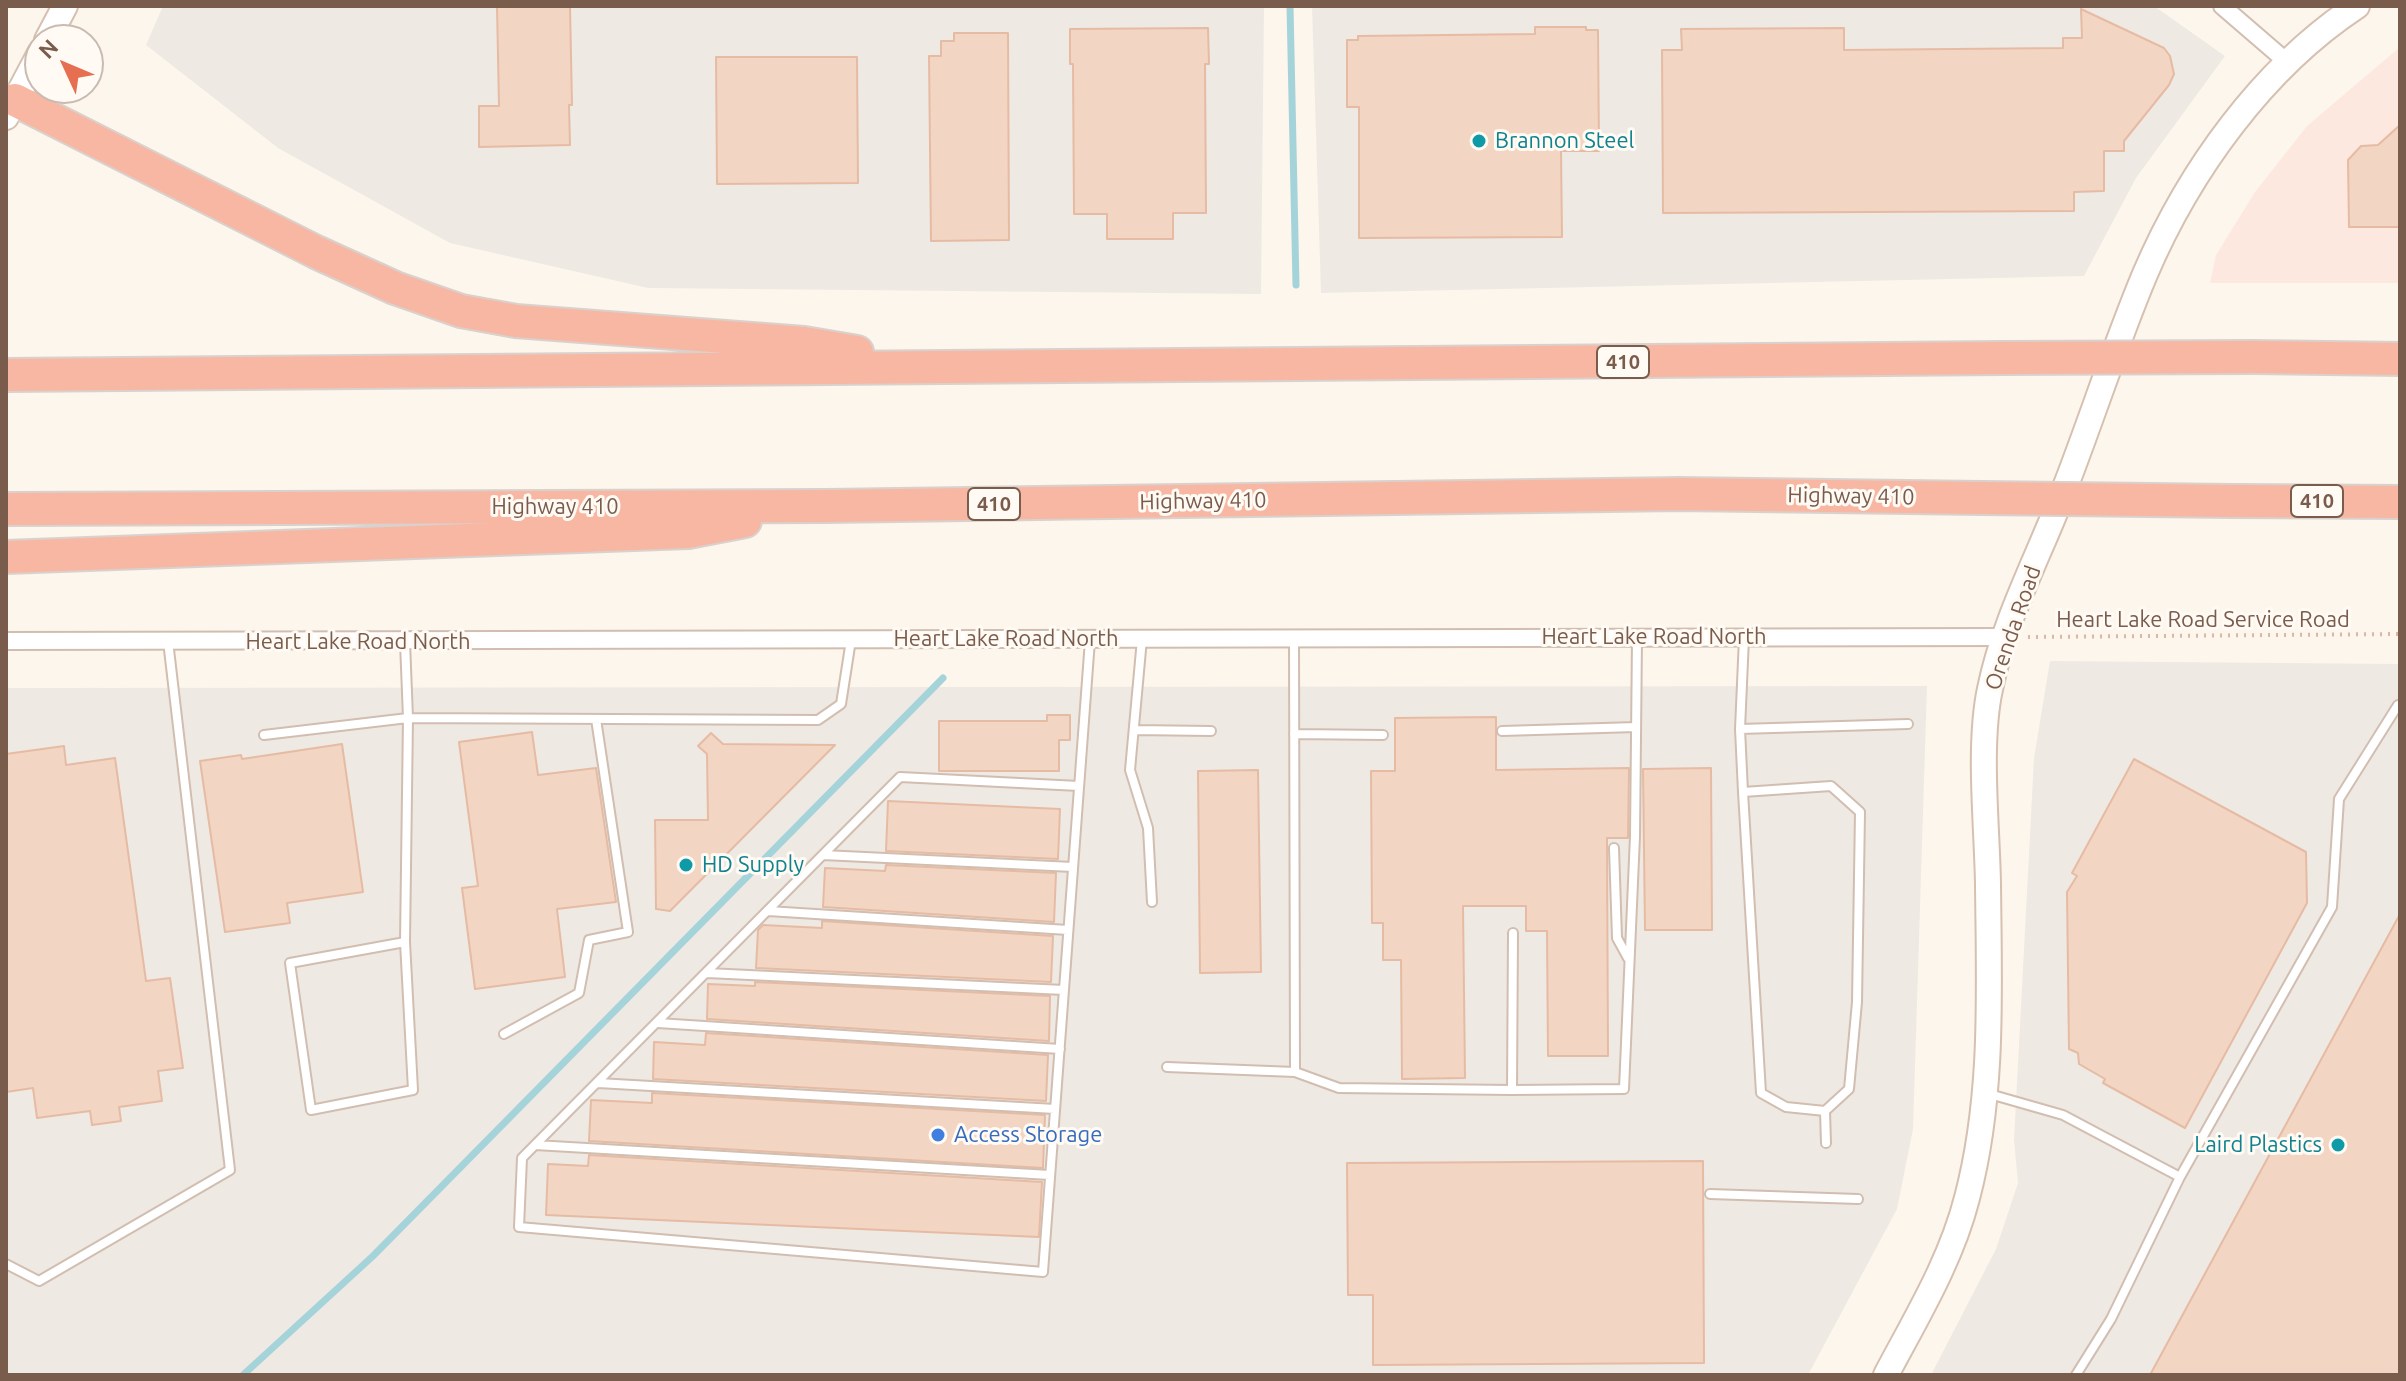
<!DOCTYPE html>
<style>
body{margin:0}
#map{position:relative;width:2406px;height:1381px;overflow:hidden;background:#fdf6ec;font-family:Ubuntu,sans-serif}
canvas{display:block}
.frame{position:absolute;inset:0;border:8px solid #7a5c4d;pointer-events:none}
.north{position:absolute;left:24px;top:24px;width:80px;height:80px;box-sizing:border-box;background:#fffaf3;border:2px solid #cabbb1;border-radius:50%;rotate:314deg;font-size:22px;font-weight:700;line-height:32px;text-align:center;color:#7a5c4d}
.north::after{content:'';display:block;margin:auto;width:28px;height:36px;background:#e76f51;clip-path:polygon(50% 0,100% 100%,50% 72%,0 100%)}
</style>
<div id="map">
<canvas width="2406" height="1381"></canvas>
<div class="frame"></div>
<div class="north">N</div>
</div>
<script>
const ctx = document.querySelector('canvas').getContext('2d');
ctx.lineJoin = 'round';
function fillPath(path, color) {
  ctx.fillStyle = color;
  ctx.fill(path, 'evenodd');
}
function strokePath(path, color, width, dash) {
  ctx.strokeStyle = color;
  ctx.lineWidth = width;
  ctx.lineCap = dash ? 'butt' : 'round';
  ctx.setLineDash(dash || []);
  ctx.stroke(path);
}
function write(font, color, halo, rows, align = 'center') {
  ctx.font = font + ' Ubuntu,sans-serif';
  ctx.lineWidth = 6;
  ctx.setLineDash([]);
  ctx.textBaseline = 'middle';
  ctx.strokeStyle = halo;
  ctx.fillStyle = color;
  for (const [text, x, y, turn = 0] of rows) {
    ctx.save();
    ctx.translate(x, y);
    ctx.rotate((+turn || 0) * Math.PI / 180);
    ctx.textAlign = isNaN(turn) ? turn : align;
    if (halo) ctx.strokeText(text, 0, 0);
    ctx.fillText(text, 0, 0);
    ctx.restore();
  }
}
const commercial = new Path2D(`
 M2400,47V283H2210L2216,255L2255,192L2307,126Z`);
const industrial = new Path2D(`
 M163,6H1264L1261,294L648,288L450,243L278,148L146,45Z
 M1312,6H2154L2225,56L2136,178L2084,276L1321,293Z
 M2050,661L2400,664V1375H1931L1996,1249L2018,1183L2014,1140L2034,758Z
 M1927,686L1913,1129L1897,1209L1808,1375H6V688Z`);
const stream = new Path2D(`
 M1290,6L1296,285
 M243,1375L373,1256L943,678`);
const building = new Path2D(`
 M497,6H570L572,105H569L570,145L479,147V106H499Z
 M2081,9L2164,48L2170,56L2174,74L2169,85L2124,141V151H2104V191L2074,192V211L1663,213L1662,50H1682L1681,29L1844,28V50L2063,48V38H2082Z
 M1535,27H1586V30H1598L1599,151H1561L1562,237L1359,238V107H1347V40H1358V36L1535,34Z
 M1208,28L1209,64H1205L1206,213H1173V239H1107V214H1074L1073,64H1070V29Z
 M954,33H1008L1009,240L931,241L929,56H941V41H954Z
 M716,57H857L858,183L717,184Z
 M2400,125V227H2349L2348,160L2361,146L2378,145Z
 M1047,715H1070V740H1059V771H939V721H1047Z
 M1496,717V770L1629,768L1628,838H1607L1608,1056H1548L1547,931H1526V906H1463L1465,1078L1402,1079L1401,960H1383V923H1372L1371,771H1395V718Z
 M532,732L538,775L596,768L616,902L557,909L565,977L475,989L462,888L478,886L459,742Z
 M711,733L723,744L835,745L670,911L656,909L655,820H708L707,754L698,746Z
 M342,744L363,892L287,903L290,923L225,932L200,761L241,755L242,759Z
 M64,746L66,765L115,758L146,981L170,978L183,1068L158,1071L162,1101L119,1107L121,1121L92,1125L90,1111L37,1118L33,1088L6,1092V754Z
 M2134,759L2306,852L2307,903L2185,1128L2103,1083L2105,1079L2079,1064L2078,1053L2069,1049L2067,892L2077,876L2072,873Z
 M1711,768L1712,930H1645L1643,769Z
 M1258,770L1261,972L1200,973L1198,771Z
 M888,801L1060,809L1058,859L886,851Z
 M886,865L1056,873L1054,922L823,907L825,868L885,871Z
 M2400,914V1375H2150Z
 M822,921L1053,936L1051,982L756,968L758,930L763,925L822,928Z
 M755,982L1050,996L1049,1041L707,1019L708,984L755,986Z
 M706,1033L1048,1055L1046,1101L653,1079L654,1042L705,1045Z
 M652,1093L1045,1115L1043,1168L589,1141L591,1100L652,1103Z
 M589,1155L1042,1182L1039,1237L546,1215L548,1164L588,1166Z
 M1703,1161L1704,1363L1373,1365V1295H1348L1347,1163Z`);
const path = new Path2D(`
 M2028,637L2400,634`);
const lane = new Path2D(`
 M1142,639L1130,770L1148,828L1152,902
 M1740,729L1908,724
 M1134,730L1211,731
 M1502,731L1636,727
 M1294,734L1383,735
 M264,735L408,718L405,642
 M1079,786L900,777L522,1158L519,1227L1043,1272L1090,640
 M1743,792L1740,729L1744,638
 M1614,848L1617,938L1628,958
 M823,855L1073,867
 M768,911L1068,930
 M405,942L290,963L311,1110L413,1090L405,942L408,718L818,720L841,704L851,640
 M707,973L1064,990
 M658,1023L1060,1049
 M504,1034L579,993L589,940L628,932L596,719
 M1167,1067L1295,1072L1294,638
 M1295,1072L1339,1088L1512,1090L1513,933
 M598,1083L1055,1109
 M1512,1090L1624,1089L1635,836L1637,638
 M1986,1093L2063,1115L2180,1177L2332,907L2339,799L2398,705H2400
 M1825,1111L1786,1107L1761,1093L1743,792L1831,786L1860,812L1857,1002L1849,1089L1825,1111L1826,1143
 M535,1145L1050,1175
 M1710,1194L1858,1199
 M6,1264L39,1281L230,1170L168,641
 M2076,1375L2111,1319L2180,1177`);
const street = new Path2D(`
 M2222,6L2287,62
 M6,641L2005,637`);
const secondary = new Path2D(`
 M47,40L65,6
 M6,117L40,53
 M1886,1375C1916,1318 1951,1261 1967,1198C1994,1096 1989,989 1988,884C1987,825 1978,745 1990,689C2004,619 2041,552 2066,485C2093,415 2116,343 2145,274C2189,171 2263,68 2357,6`);
const highway = new Path2D(`
 M15,100L316,252L395,288L461,311L516,321L804,343L857,352
 M2253,357L2400,359
 M6,375L2002,358
 M2233,501L2400,502
 M6,509L826,506L1679,494L1982,498
 M6,557L688,532L745,521`);
const highwayBridge = new Path2D(`
 M2002,358L2253,357
 M1982,498L2233,501`);
const markers = [
 [1479,141,8,"#0f9aa8"],
 [686,865,8,"#0f9aa8"],
 [938,1135,8,"#3f7fe0"],
 [2338,1145,8,"#0f9aa8"]
];
const shields = [
 [1623,362,52],
 [2317,501,52],
 [994,504,52]
];
const shieldNames = [
 ["410",1623,362],
 ["410",2317,501],
 ["410",994,504]
];
const cultureNames = [
 ["Brannon Steel",1495,141],
 ["HD Supply",702,865],
 ["Laird Plastics",2322,1145,"right"]
];
const streetNames = [
 ["Highway 410",1851,496,1],
 ["Highway 410",1203,501,-1],
 ["Highway 410",555,507],
 ["Heart Lake Road Service Road",2203,620],
 ["Orenda Road",2013,628,-71],
 ["Heart Lake Road North",1654,637],
 ["Heart Lake Road North",1006,639],
 ["Heart Lake Road North",358,642]
];
const shopNames = [
 ["Access Storage",954,1135]
];
fillPath(commercial, '#fde8e0');
fillPath(industrial, '#efe9e4');
strokePath(stream, '#a5d3da', 7);
fillPath(building, '#f3d5c3');
strokePath(building, '#e6bba3', 2);
strokePath(lane, '#d1beb0', 12);
strokePath(street, '#d1beb0', 20);
strokePath(secondary, '#d6c0b0', 28);
strokePath(highway, '#dad1cd', 36);
strokePath(path, '#d9b8a5', 4, [2, 6]);
strokePath(lane, '#fff', 8);
strokePath(street, '#fff', 16);
strokePath(secondary, '#fff', 24);
strokePath(highway, '#f7b7a3', 32);
strokePath(highwayBridge, '#dad1cd', 36, []);
strokePath(highwayBridge, '#f7b7a3', 32);
for (const [x, y, r, color] of markers) {
  const dot = new Path2D();
  dot.arc(x, y, r, 0, 2 * Math.PI);
  ctx.fillStyle = color;
  ctx.fill(dot);
  strokePath(dot, '#fffaf3', 3);
}
for (const [x, y, w] of shields) {
  const box = new Path2D();
  box.roundRect(x - w / 2, y - 16, w, 32, 6);
  ctx.fillStyle = '#fffaf3';
  ctx.fill(box);
  strokePath(box, '#7a5c4d', 2);
}
write('bold 20px', '#7a5c4d', null, shieldNames);
write('22px', '#0d838f', '#fffaf3', cultureNames, 'left');
write('22px', '#7a5c4d', '#fffaf3', streetNames);
write('22px', '#366cbe', '#fffaf3', shopNames, 'left');
</script>
